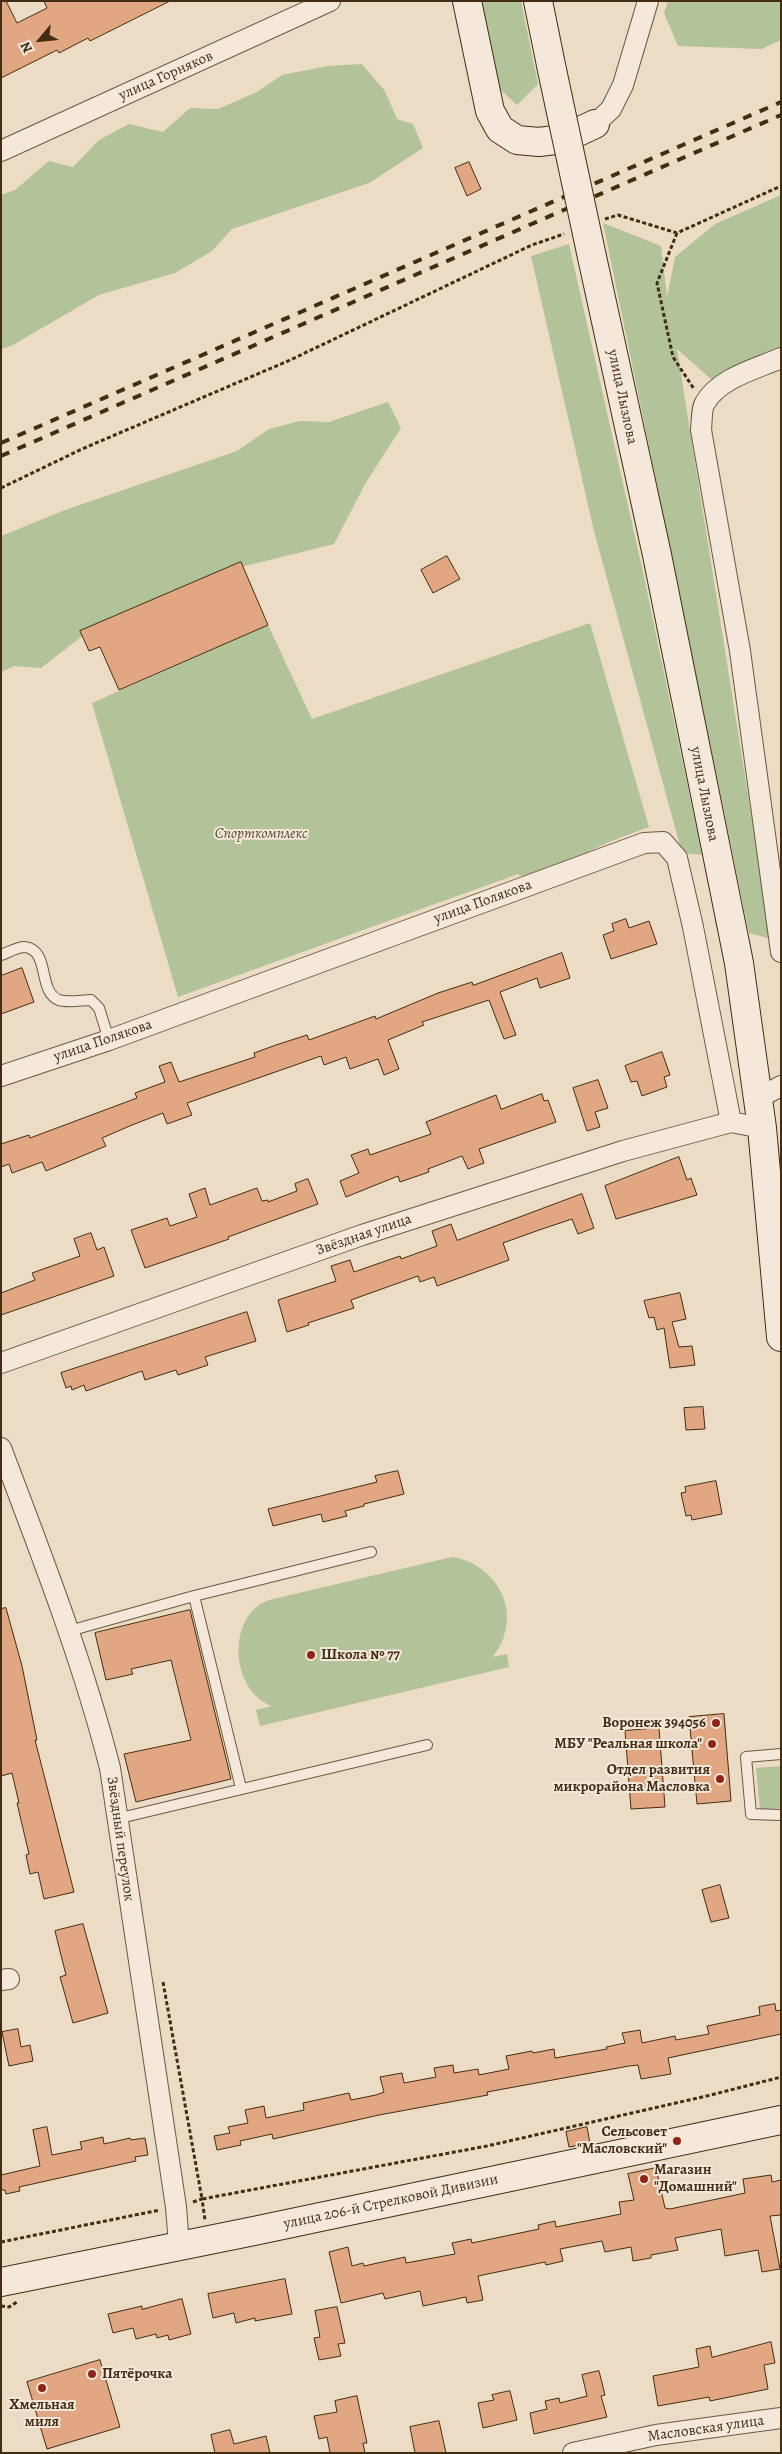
<!DOCTYPE html>
<meta charset="utf-8">
<style>
body{margin:0}
#map{position:relative;width:782px;height:2454px;overflow:hidden;background:#eddcc5;font-family:Alegreya,serif}
canvas{display:block}
.frame{position:absolute;inset:0;border:2px solid #422c12;pointer-events:none}
.north{position:absolute;left:15px;top:15px;width:50px;height:50px;-webkit-text-stroke:4px #f3e8d9;paint-order:stroke;rotate:242deg;font-size:14px;font-weight:700;line-height:20px;text-align:center;color:#422c12}
.north::after{content:'';display:block;margin:auto;width:18px;height:22px;background:#422c12;clip-path:polygon(50% 0,100% 100%,50% 72%,0 100%)}
</style>
<div id="map">
<canvas width="782" height="2454"></canvas>
<div class="frame"></div>
<div class="north">N</div>
</div>
<script>
const ctx = document.querySelector('canvas').getContext('2d');
ctx.lineJoin = 'round';
function fillPath(path, color) {
  ctx.fillStyle = color;
  ctx.fill(path, 'evenodd');
}
function strokePath(path, color, width, dash) {
  ctx.strokeStyle = color;
  ctx.lineWidth = width;
  ctx.lineCap = dash ? 'butt' : 'round';
  ctx.setLineDash(dash || []);
  ctx.stroke(path);
}
function write(font, color, halo, rows, align = 'center') {
  ctx.font = font + ' Alegreya,serif';
  ctx.lineWidth = 4;
  ctx.setLineDash([]);
  ctx.textBaseline = 'middle';
  ctx.strokeStyle = halo;
  ctx.fillStyle = color;
  for (const [text, x, y, turn = 0] of rows) {
    ctx.save();
    ctx.translate(x, y);
    ctx.rotate((+turn || 0) * Math.PI / 180);
    ctx.textAlign = isNaN(turn) ? turn : align;
    if (halo) ctx.strokeText(text, 0, 0);
    ctx.fillText(text, 0, 0);
    ctx.restore();
  }
}
const green = new Path2D(`
 M477,1H521L538,84L517,105L491,81Z
 M668,1H781V40L762,49L678,46L664,13Z
 M362,64L385,91L397,119L413,124L423,148L369,183L232,229L212,251L175,273L99,295L11,346L1,349V195L15,190L49,161L73,167L99,140L129,124L163,132L190,108L218,109L257,92L282,75L328,66Z
 M781,195V351L713,381L677,349L771,939L749,933L603,223L661,246L667,297L675,257L715,224Z
 M569,244L643,572L702,855L682,853L594,531L531,256Z
 M388,402L401,428L365,484L334,544L241,567L85,634L41,668L14,666L1,672V536L65,510L237,451L269,429L300,421L329,422Z
 M590,623L649,827L609,842L529,880L518,874L178,997L92,703L268,625L312,719Z
 M452,1557C488,1562 517,1599 504,1636C502,1644 497,1650 493,1657L507,1654L509,1667L260,1726L256,1710L272,1706C230,1691 226,1615 269,1600Z
 M781,1766V1808L760,1810L756,1768Z`);
const building = new Path2D(`
 M1,1H6L17,23L47,8L44,1H170L90,41L88,38L59,53L57,50L1,78Z
 M469,162L481,189L467,196L455,168Z
 M447,556L460,579L433,593L421,570Z
 M241,562L268,625L119,690L100,647L89,651L80,631Z
 M626,919L629,928L649,921L657,944L611,959L603,935L614,931L612,924Z
 M562,953L570,978L540,988L537,978L500,992L516,1035L504,1039L489,1000L422,1022L424,1025L388,1040L399,1069L384,1075L378,1059L350,1069L346,1057L324,1065L321,1056L187,1103L192,1115L167,1124L163,1113L132,1125L102,1138L106,1146L46,1171L42,1162L12,1173L9,1164L1,1167V1144L29,1135L30,1138L137,1098L135,1093L165,1082L159,1066L171,1062L179,1082L255,1057L254,1053L276,1045L307,1035L309,1040L375,1016L376,1019L438,993L472,982L473,985Z
 M22,968L34,1002L1,1014V976Z
 M662,1052L670,1075L664,1077L667,1087L642,1096L637,1081L631,1082L625,1066Z
 M598,1080L608,1108L595,1112L600,1127L587,1131L573,1088Z
 M542,1094L544,1101L548,1100L556,1122L479,1149L484,1163L468,1169L462,1156L428,1169L429,1172L400,1182L398,1176L346,1197L340,1181L359,1173L351,1155L368,1149L370,1155L431,1134L426,1122L496,1095L501,1109Z
 M679,1157L687,1180L691,1178L697,1195L616,1219L605,1186Z
 M308,1179L318,1204L228,1237L229,1239L145,1268L131,1230L167,1218L170,1226L197,1217L189,1194L205,1188L210,1205L257,1188L262,1201L268,1200V1202L297,1191L295,1184Z
 M582,1194L594,1228L578,1234L572,1219L542,1229L503,1243L509,1260L437,1286L434,1277L420,1282L418,1276L351,1300L354,1308L308,1323L309,1325L287,1332L278,1300L336,1281L331,1266L350,1260L354,1272L400,1256L401,1259L437,1246L432,1231L451,1224L457,1240Z
 M91,1233L97,1250L104,1247L114,1276L1,1315V1293L35,1280L32,1273L80,1256L74,1239Z
 M680,1293L686,1319L672,1322L679,1347L692,1346L695,1365L670,1368L664,1328L657,1330L654,1317L649,1318L644,1301Z
 M247,1312L256,1341L205,1357L208,1365L178,1375L176,1370L145,1380L142,1371L86,1391L84,1385L72,1390L71,1386L66,1388L61,1373Z
 M703,1407L705,1429L686,1430L684,1408Z
 M398,1471L404,1494L364,1504V1506L345,1511L347,1516L323,1522L321,1514L273,1526L268,1509L377,1482L375,1476Z
 M716,1481L722,1514L692,1520L691,1515L686,1516L681,1493L686,1492L685,1487Z
 M6,1608L22,1666L37,1740H35L74,1892L44,1899L38,1872L30,1874L26,1855L29,1854L17,1803H19L12,1773L1,1776V1609Z
 M190,1610L231,1779L136,1802L124,1754L191,1740L171,1660L131,1669L133,1674L106,1680L95,1633Z
 M724,1714L731,1801L697,1804L689,1717Z
 M659,1728L665,1807L631,1809L625,1731Z
 M720,1885L729,1918L711,1922L702,1890Z
 M83,1924L108,2013L73,2023L60,1977L66,1975L55,1931Z
 M775,2004L776,2011L781,2010V2034L668,2058L671,2074L641,2079L638,2065L629,2066L487,2092L488,2095L379,2115L273,2139L272,2134L240,2141L241,2145L217,2150L214,2136L230,2133L228,2127L248,2123L245,2110L264,2106L266,2118L304,2110L303,2103L349,2093L351,2100L376,2095L384,2092L380,2077L402,2073L404,2083L436,2077L434,2068L453,2065L454,2073L478,2069L479,2075L509,2069L506,2056L532,2051L533,2053L554,2049L555,2058L607,2049L606,2047L625,2043L622,2033L640,2030L642,2043L675,2036L676,2040L709,2034L707,2026L760,2015L759,2007Z
 M18,2029L21,2047L30,2045L33,2061L9,2066L2,2032Z
 M47,2127L52,2155L82,2149L80,2142L103,2137L104,2144L130,2138L131,2140L145,2138L148,2155L135,2157L136,2161L19,2187L20,2191L6,2194L5,2190H1V2175L40,2166L33,2130Z
 M587,2127L590,2143L569,2147L566,2132Z
 M656,2168L665,2208L670,2209L745,2193L743,2179L771,2175L772,2182L781,2180V2215L770,2216L780,2269L762,2272L758,2250L725,2256L721,2229L675,2238L678,2250L651,2255V2258L633,2261L631,2247L605,2252L602,2241L560,2249L563,2261L546,2265L545,2262L478,2276L483,2300L467,2303L466,2297L423,2306L420,2291L385,2299L383,2293L341,2303L329,2252L348,2247L352,2266L363,2263L364,2266L405,2257L406,2263L455,2254L452,2243L471,2239L472,2243L539,2229L538,2225L555,2221L556,2227L621,2214L619,2202L634,2200L628,2174Z
 M285,2279L292,2314L255,2321V2318L236,2323L234,2313L213,2318L208,2294Z
 M182,2299L191,2334L169,2340L168,2335L157,2338L156,2334L136,2339L133,2328L113,2333L108,2314L142,2306V2309Z
 M337,2307L345,2343L338,2344L341,2356L319,2360L314,2338L320,2337L315,2311Z
 M771,2342L775,2363L764,2365L768,2389L710,2401L709,2397L658,2406L653,2376L699,2367L696,2349L710,2346L712,2357Z
 M100,2360L120,2427L47,2449L27,2382Z
 M599,2371L605,2395L601,2396L607,2417L534,2434L530,2413L547,2409L545,2401L559,2398L560,2403L587,2396L582,2375Z
 M510,2391L517,2420L483,2428L478,2403L494,2400L492,2395Z
 M357,2396L367,2443H363L365,2453H330L327,2437L319,2439L314,2416L337,2412L335,2401Z
 M439,2421L446,2453H415L410,2427Z
 M230,2430L234,2444L266,2436L270,2453H215L211,2435Z`);
const path = new Path2D(`
 M605,219L618,215L677,233L781,186
 M677,233L657,283L673,357L694,389
 M1,488L82,449L288,361L532,245L564,234
 M163,1982L202,2199L487,2146L711,2095L781,2077
 M193,2202L202,2199L205,2220
 M1,2242L160,2210
 M1,2306L9,2307L17,2302`);
const lane = new Path2D(`
 M1,955C7,953 17,947 24,947C51,949 37,992 59,1000C68,1003 82,1000 91,1000L99,1008L109,1040
 M194,1596L371,1552
 M69,1631L194,1596L241,1788
 M781,1754L746,1757L751,1814L781,1815
 M116,1819L427,1745`);
const street = new Path2D(`
 M595,124L611,109L623,85L648,1
 M1,151L330,1
 M781,358C756,369 719,378 705,403C701,409 702,422 701,430L740,651L781,952
 M1,1076L109,1040L644,843L663,842L677,858L693,927L731,1122L762,1128
 M758,1098L781,1086
 M1,1363L362,1235L623,1151L731,1122
 M1,1448C41,1554 82,1658 110,1768L176,2207L179,2245
 M1,1980L9,1979
 M573,2453L656,2435L781,2418`);
const secondary = new Path2D(`
 M467,1L490,111L500,129L517,140L539,142L563,139L595,124
 M538,1L552,70
 M592,257L657,555L739,963L762,1128L781,1337
 M1,2282L254,2231L781,2120`);
const rail = new Path2D(`
 M1,443L781,102
 M1,456L781,115`);
const secondaryBridge = new Path2D(`
 M552,70L592,257`);
const markers = [
 [311,1655,5,"#8f2418"],
 [716,1723,5,"#8f2418"],
 [712,1744,5,"#8f2418"],
 [720,1779,5,"#8f2418"],
 [677,2141,5,"#8f2418"],
 [644,2179,5,"#8f2418"],
 [92,2374,5,"#8f2418"],
 [42,2388,5,"#8f2418"]
];
const streetNames = [
 ["улица Горняков",166,76,-24],
 ["улица Лызлова",622,397,78],
 ["улица Лызлова",704,794,79],
 ["улица Полякова",483,902,-20],
 ["улица Полякова",103,1041,-19],
 ["Звёздная улица",364,1235,-19],
 ["Звёздный переулок",120,1839,82],
 ["улица 206-й Стрелковой Дивизии",391,2202,-12],
 ["Масловская улица",706,2429,-8]
];
const parkNames = [
 ["Спорткомплекс",261,834]
];
const poiNames = [
 ["Школа № 77",321,1655,"left"],
 ["Воронеж 394056",706,1723],
 ["МБУ \"Реальная школа\"",702,1744],
 ["Отдел развития",710,1770],
 ["микрорайона Масловка",710,1787],
 ["Сельсовет",667,2132],
 ["\"Масловский\"",667,2149],
 ["Магазин",654,2170,"left"],
 ["\"Домашний\"",654,2187,"left"],
 ["Пятёрочка",102,2374,"left"],
 ["Хмельная",42,2405,"center"],
 ["миля",42,2422,"center"]
];
fillPath(green, '#b2c299');
fillPath(building, '#e0a782');
strokePath(building, '#422c12', 1);
strokePath(lane, '#6d583f', 12);
strokePath(street, '#6d583f', 22);
strokePath(secondary, '#422c12', 30);
strokePath(path, '#422c12', 3, [4, 2.5]);
strokePath(lane, '#f3e8d9', 10);
strokePath(street, '#f3e8d9', 20);
strokePath(secondary, '#f3e8d9', 28);
strokePath(rail, '#422c12', 4, [9, 9]);
strokePath(secondaryBridge, '#422c12', 30, []);
strokePath(secondaryBridge, '#f3e8d9', 28);
for (const [x, y, r, color] of markers) {
  const dot = new Path2D();
  dot.arc(x, y, r, 0, 2 * Math.PI);
  ctx.fillStyle = color;
  ctx.fill(dot);
  strokePath(dot, '#f3e8d9', 2);
}
write('15px', '#422c12', '#f3e8d9', streetNames);
write('italic 15px', '#584a2d', '#f3e8d9', parkNames);
write('bold 15px', '#422c12', '#f3e8d9', poiNames, 'right');
</script>
